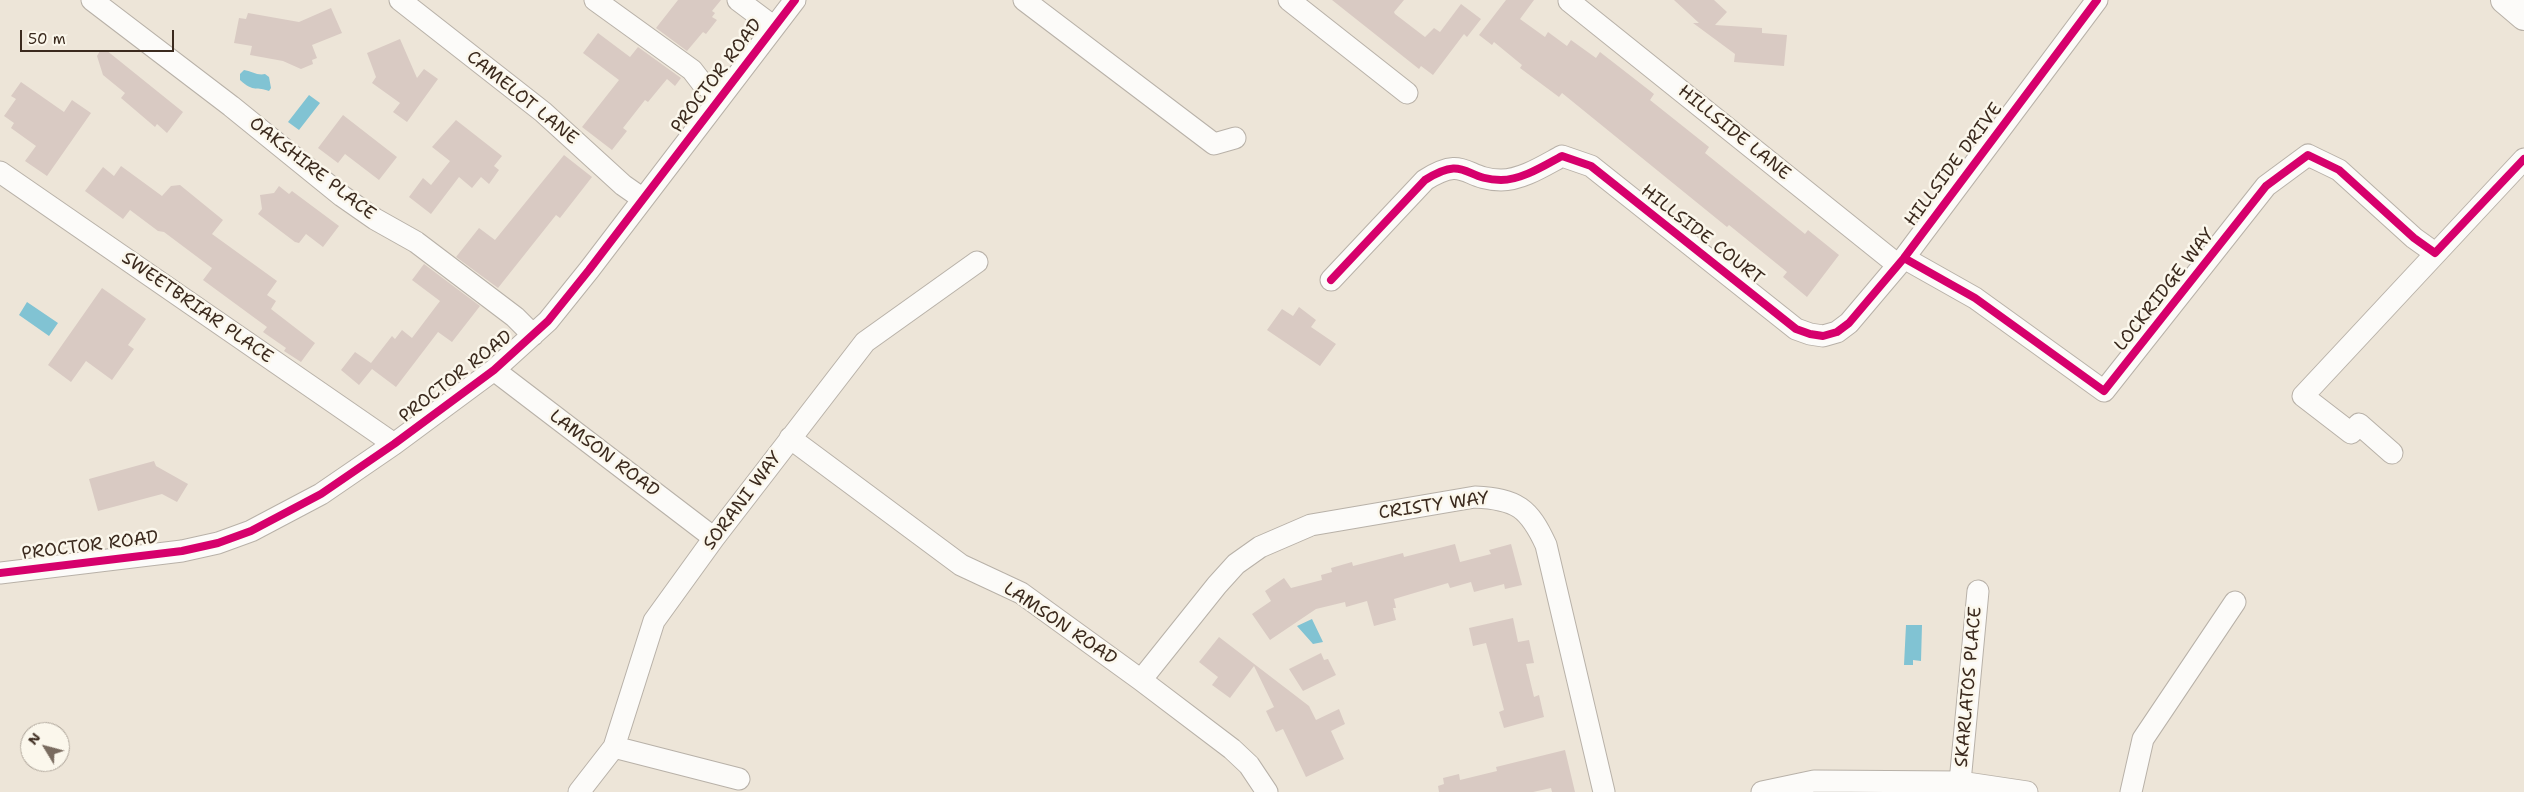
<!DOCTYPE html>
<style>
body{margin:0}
#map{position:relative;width:2524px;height:792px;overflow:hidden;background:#ede5d8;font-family:"Shantell Sans",sans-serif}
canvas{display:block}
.north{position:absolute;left:20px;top:722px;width:50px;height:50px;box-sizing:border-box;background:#fbf7ec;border:1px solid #aea59a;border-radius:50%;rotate:307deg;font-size:14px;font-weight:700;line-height:20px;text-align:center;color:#3b2a1e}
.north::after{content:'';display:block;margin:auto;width:18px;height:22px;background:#796b5f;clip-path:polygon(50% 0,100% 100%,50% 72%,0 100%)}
.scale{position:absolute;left:20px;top:30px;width:154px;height:22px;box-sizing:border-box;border:2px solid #3b2a1e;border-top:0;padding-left:6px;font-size:15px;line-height:18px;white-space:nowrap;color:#3b2a1e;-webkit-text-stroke:4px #fbf7ec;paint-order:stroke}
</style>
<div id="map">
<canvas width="2524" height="792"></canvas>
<div class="north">N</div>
<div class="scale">50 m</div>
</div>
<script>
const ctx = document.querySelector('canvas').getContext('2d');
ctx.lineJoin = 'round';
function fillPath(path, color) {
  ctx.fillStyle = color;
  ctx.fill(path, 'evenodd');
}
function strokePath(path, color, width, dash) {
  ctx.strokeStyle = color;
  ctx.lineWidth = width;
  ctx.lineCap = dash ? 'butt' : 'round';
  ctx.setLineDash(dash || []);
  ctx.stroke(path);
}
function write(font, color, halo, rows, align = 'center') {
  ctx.font = font + ' "Shantell Sans",sans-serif';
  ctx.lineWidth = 5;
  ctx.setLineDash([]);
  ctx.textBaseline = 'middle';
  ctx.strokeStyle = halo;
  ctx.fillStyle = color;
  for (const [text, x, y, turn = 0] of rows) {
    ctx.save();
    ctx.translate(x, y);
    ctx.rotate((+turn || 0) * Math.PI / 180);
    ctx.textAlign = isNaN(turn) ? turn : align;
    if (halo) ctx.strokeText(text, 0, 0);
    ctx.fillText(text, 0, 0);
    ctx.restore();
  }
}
const water = new Path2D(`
 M244,70C251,71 258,76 265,74L269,77L271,88L269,91C257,86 254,93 240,80V74Z
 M309,95L320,103L299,130L288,122Z
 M27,302L58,323L49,336L19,315Z
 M1312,619L1323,642L1313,644L1297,626Z
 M1906,625H1922L1921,661L1913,660V665H1904Z`);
const building = new Path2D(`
 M678,0H721L712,11L715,13L712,17L717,20L706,34L703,32L687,51L656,28Z
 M1332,0H1404L1394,12L1395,14L1425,37L1434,28L1440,32L1461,4L1481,19L1467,37L1464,34L1433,75L1421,66L1419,69Z
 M1506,0H1534L1520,19L1545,37L1548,32L1567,46L1571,40L1596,58L1600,52L1654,94L1650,100L1709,147L1705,153L1805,234L1808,230L1839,255L1807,297L1783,277L1787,272L1729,225L1727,227L1562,93L1559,97L1520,68L1522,65L1494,42L1492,45L1479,35Z
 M1674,0H1714L1727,12L1715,25L1762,28V33L1787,35L1784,66L1734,62L1735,54L1693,23H1699Z
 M331,8L342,33L312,45L317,58L312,60L313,64L301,69L283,61L250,55L252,46L234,43L239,18L246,19L248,13L299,22Z
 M598,33L630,57L638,47L681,78L675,86L667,79L648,102L645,100L623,128L627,131L612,150L582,127L619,80L583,53Z
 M400,39L417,78L424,69L438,79L407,122L393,112L400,103L372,83L376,77L367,53Z
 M106,50L183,112L167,133L157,124L155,127L121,98L125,93L103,75L97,56L100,51Z
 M21,82L64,112L72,100L91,113L47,176L25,161L36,146L11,128L14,123L4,116L16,99L11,96Z
 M343,115L397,157L379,180L345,154L338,163L318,148Z
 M456,120L502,156L494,166L499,170L489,184L481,177L472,188L459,177L431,214L409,197L423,178L431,185L450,161L432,147Z
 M564,155L592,177L560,218L556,215L498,288L456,257L479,228L495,240Z
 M121,166L162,196L171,186L180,185L223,220L212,234L277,281L267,295L276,301L271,309L315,343L301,362L284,351L286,348L263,332L267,327L203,280L212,268L164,232L158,231L130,210L123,219L85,191L103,167L114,176Z
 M279,186L289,194L292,191L339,226L323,247L306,234L299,243L295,242L258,214L262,209L260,195L274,193Z
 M424,264L480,306L452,342L438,332L396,387L372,369L359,385L341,370L355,352L371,363L392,336L395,339L402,330L412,338L440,301L412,280Z
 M102,288L146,319L128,345L134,349L112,380L86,361L71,382L48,365Z
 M1299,307L1316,320L1311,327L1336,344L1320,366L1267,330L1282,309L1293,316Z
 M154,461L156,466L188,484L177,502L162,494L98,511L89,479Z
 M1455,544L1460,562L1491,554L1489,550L1511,544L1522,585L1505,589L1504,584L1474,592L1471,582L1450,588L1448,583L1394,599L1396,608H1393L1396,620L1374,626L1367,601L1346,607L1345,602L1316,609L1270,640L1252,614L1271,601L1265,591L1284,578L1291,588L1322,580L1321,575L1332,572L1331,568L1352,562L1353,566L1403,553L1404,557Z
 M1513,618L1518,642L1529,640L1534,663L1526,664L1534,697L1539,695L1544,717L1504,728L1499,712L1504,710L1486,643L1473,646L1469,628Z
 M1219,637L1309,706L1316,720L1339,709L1345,724L1331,731L1344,759L1306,777L1283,729L1276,732L1266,711L1274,707L1254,666L1230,698L1212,685L1218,677L1199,662Z
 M1321,653L1324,660L1328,659L1336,675L1303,691L1289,669Z
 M1565,750L1575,792H1552L1551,788L1533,792H1439L1438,786L1444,784L1443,778L1459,774L1460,780L1497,771L1496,767Z`);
const minor = new Path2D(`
 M92,0L231,106L342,196L375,219L416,242L515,317L533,335
 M400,0L543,112L623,185L643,199
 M595,0L692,70L702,83L721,97
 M738,0L774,27
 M1024,0L1214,144L1235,138
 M1289,0L1407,93
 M1569,1L1898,265
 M0,172L394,444
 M1904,258L1975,298L2104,391L2266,186L2308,155L2339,170L2414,238L2435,253
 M1331,280L1425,180C1466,154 1464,180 1501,180C1522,180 1545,165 1562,156L1591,166L1796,329L1810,334L1823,336L1837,332L1849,323L1904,258L2097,0
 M494,370L714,538
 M790,438L961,565L1021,593L1141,680L1232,749L1249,765L1267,792
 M2392,453L2359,424L2351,433L2303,396L2524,159
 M0,573L182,551L218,543L251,531L321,494L394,444L494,370L548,321L589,270L795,0
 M1141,680L1217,585L1236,564L1260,547L1311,525L1475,497C1517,499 1529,508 1546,545L1604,792
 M614,747L739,779
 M1960,782L1978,591
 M579,792L614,747L654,621L714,538L865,342L977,262
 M1762,792L1814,781L1960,782L2027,792
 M2131,792L2143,739L2235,602`);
const major = new Path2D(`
 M2504,0L2524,17`);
const cycleway = new Path2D(`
 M1904,258L1975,298L2104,391L2266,186L2308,155L2339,170L2414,238L2435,253L2524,159
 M1331,280L1425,180C1466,154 1464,180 1501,180C1522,180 1545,165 1562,156L1591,166L1796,329L1810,334L1823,336L1837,332L1849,323L1904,258L2097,0
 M0,573L182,551L218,543L251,531L321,494L394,444L494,370L548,321L589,270L795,0`);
const streetNames = [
 ["PROCTOR ROAD",717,76,-53],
 ["CAMELOT LANE",522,98,39],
 ["HILLSIDE LANE",1734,133,39],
 ["HILLSIDE DRIVE",1954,165,-53],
 ["OAKSHIRE PLACE",312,169,38],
 ["HILLSIDE COURT",1702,235,38],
 ["LOCKRIDGE WAY",2165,290,-52],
 ["SWEETBRIAR PLACE",197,308,35],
 ["PROCTOR ROAD",456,377,-38],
 ["LAMSON ROAD",604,454,37],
 ["SORANI WAY",743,501,-53],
 ["CRISTY WAY",1434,506,-8],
 ["PROCTOR ROAD",90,546,-7],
 ["LAMSON ROAD",1060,624,34],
 ["SKARLATOS PLACE",1969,687,-85]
];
fillPath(water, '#81c3d3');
fillPath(building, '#d9cac3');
strokePath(minor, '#b8b1a8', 23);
strokePath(major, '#b8b1a8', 28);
strokePath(minor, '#fcfbf9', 21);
strokePath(major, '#fcfbf9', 26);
strokePath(cycleway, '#d6006c', 8);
write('18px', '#3b2a1e', '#fbf7ec', streetNames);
</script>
